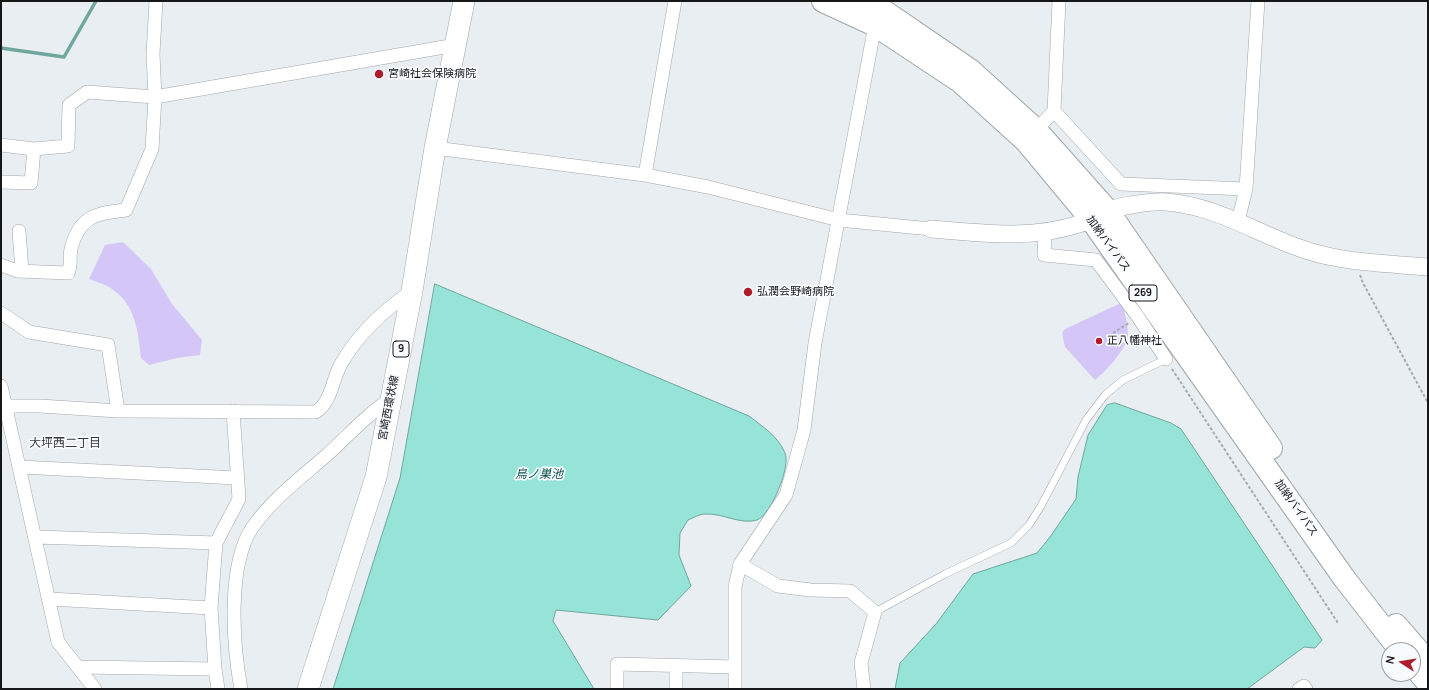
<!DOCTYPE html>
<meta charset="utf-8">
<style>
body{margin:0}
#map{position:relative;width:1429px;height:690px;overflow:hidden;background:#e8eef2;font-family:Manrope,sans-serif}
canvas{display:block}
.frame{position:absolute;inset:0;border:2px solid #151718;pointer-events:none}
.north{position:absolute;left:1381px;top:642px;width:40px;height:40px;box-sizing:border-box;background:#f7fbfe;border:1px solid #9da0a2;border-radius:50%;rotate:282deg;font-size:11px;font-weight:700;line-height:16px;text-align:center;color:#151718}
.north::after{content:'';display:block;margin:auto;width:14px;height:18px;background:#af1c2c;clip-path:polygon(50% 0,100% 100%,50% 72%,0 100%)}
</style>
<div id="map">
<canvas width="1429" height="690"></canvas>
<div class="frame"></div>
<div class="north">N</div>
</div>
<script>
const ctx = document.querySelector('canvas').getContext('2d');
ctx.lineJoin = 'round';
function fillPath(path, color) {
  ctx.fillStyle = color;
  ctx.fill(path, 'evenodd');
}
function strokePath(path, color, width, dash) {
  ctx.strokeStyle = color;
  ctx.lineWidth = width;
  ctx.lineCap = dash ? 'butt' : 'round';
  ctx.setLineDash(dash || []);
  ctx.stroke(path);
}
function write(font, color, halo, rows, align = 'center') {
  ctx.font = font + ' Manrope,"Noto Sans JP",sans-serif';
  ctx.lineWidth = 3.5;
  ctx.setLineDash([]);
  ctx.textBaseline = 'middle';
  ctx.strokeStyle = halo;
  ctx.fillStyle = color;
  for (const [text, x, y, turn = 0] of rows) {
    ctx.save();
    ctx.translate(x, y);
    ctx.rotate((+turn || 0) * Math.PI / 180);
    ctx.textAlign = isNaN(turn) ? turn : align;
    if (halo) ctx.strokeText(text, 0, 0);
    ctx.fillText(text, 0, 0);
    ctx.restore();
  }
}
const green = new Path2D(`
 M123,242L151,269L172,304L202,340L200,355L177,358L149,365L141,358C138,332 136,305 112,289C106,284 96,282 89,279L105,245Z
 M1119,304L1123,306C1125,314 1128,326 1128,334C1127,349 1106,371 1095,380L1065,347L1062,333L1065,329Z`);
const water = new Path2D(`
 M435,284L749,416C763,427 778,436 785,453C791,466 771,515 757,520C740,525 723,513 705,514C700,514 693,518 688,520L680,533L679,555L691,586L658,620L556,610L553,621L594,689H333L400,478Z
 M1115,403L1171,423L1181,429L1322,640L1315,648L1304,647L1247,689H895L900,663L936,624L973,574L1037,553L1050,537L1076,499L1078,477L1088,435L1107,405Z`);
const stream = new Path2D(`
 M1,48L64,57L96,1`);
const path = new Path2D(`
 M1360,275L1363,283L1428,403
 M1113,333L1129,323
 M1172,369L1338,623`);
const service = new Path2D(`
 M875,612L945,574L1011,543L1029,525L1041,506L1086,420L1105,395L1123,380L1166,359`);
const minor = new Path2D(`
 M1054,111L1121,184L1246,189
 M1036,130L1054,111L1059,1
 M1,145L34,149L68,146L69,105L87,92L155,97L456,45
 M435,148L645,175L708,187L839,220L931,229
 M645,175L675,1
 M1,182L31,183L34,149
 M1238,221L1246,189L1258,1
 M19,231L22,271
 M1045,232L1044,255L1096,260L1138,317L1166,359
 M1,265L17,271L68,273C72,264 69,257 71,249C79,216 97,213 126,210L152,149L155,97L153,54L156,1
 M1,313L29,332L108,345L118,411
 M1,386L58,642L95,689
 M7,406H40L118,411L316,412C332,401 332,380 341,364C358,334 384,310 412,291
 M20,467L237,478
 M36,537L216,543
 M740,564L778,586L811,590L850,591L875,612L861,663L864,689
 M50,599L211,608
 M78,667L215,669
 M218,689L215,669L211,608L216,543L239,499L233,411
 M241,689C233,646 227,566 252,528C272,499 302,477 328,454C349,435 368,413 392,398
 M617,689V664L735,667
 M676,689V666
 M735,689V587L740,564L786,495L804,430L815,343L876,20
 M1299,689L1304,686L1306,689`);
const tertiary = new Path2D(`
 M931,229C981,233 1030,240 1079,224C1088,221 1097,215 1106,211C1119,206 1152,201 1166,202C1223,206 1268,242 1323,255C1357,263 1393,264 1428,267`);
const primary = new Path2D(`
 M308,689L376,477L412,291L435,148L464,1`);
const trunk = new Path2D(`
 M823,1L875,25L961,82L1026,141L1090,218L1344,578L1400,650
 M863,1L878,7L970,70L1036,130L1108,211L1271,448
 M1396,625L1428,662
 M1413,665L1428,683`);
const markers = [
 [379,74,5,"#af1c2c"],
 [748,292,5,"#af1c2c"],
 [1099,341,4,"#af1c2c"]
];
const shields = [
 [1143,293,28],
 [401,349,16]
];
const shieldNames = [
 ["269",1143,293],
 ["9",401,349]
];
const poiNames = [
 ["宮崎社会保険病院",388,74],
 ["弘潤会野崎病院",757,292],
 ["正八幡神社",1107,341]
];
const streetNames = [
 ["加納バイパス",1108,244,54],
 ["宮崎西環状線",389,408,-79],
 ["加納バイパス",1296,508,55]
];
const neighbourhoodNames = [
 ["大坪西二丁目",65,444]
];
const waterNames = [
 ["鳥ノ巣池",539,475]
];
fillPath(green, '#d4c7f7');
fillPath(water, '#96e3d7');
strokePath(water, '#6fa69e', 1);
strokePath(stream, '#6fa69e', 3.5);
strokePath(service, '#a1a6aa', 8);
strokePath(minor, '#a1a6aa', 14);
strokePath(tertiary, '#a1a6aa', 18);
strokePath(primary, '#a1a6aa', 22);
strokePath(trunk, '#a1a6aa', 24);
strokePath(path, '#a6abae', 2, [3, 2]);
strokePath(service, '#fff', 7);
strokePath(minor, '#fff', 13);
strokePath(tertiary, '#fff', 17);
strokePath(primary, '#fff', 21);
strokePath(trunk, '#fff', 22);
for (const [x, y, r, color] of markers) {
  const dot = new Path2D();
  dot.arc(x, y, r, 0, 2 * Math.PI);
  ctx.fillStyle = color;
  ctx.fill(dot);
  strokePath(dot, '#f7fbfe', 1.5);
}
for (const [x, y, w] of shields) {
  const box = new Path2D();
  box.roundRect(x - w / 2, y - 8, w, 16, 3);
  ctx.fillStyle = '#f7fbfe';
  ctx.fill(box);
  strokePath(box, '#151718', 1);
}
write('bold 10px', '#151718', null, shieldNames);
write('11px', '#151718', '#f7fbfe', poiNames, 'left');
write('11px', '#151718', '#f7fbfe', streetNames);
write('12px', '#363a3d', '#f7fbfe', neighbourhoodNames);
write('italic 12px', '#0b5049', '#f7fbfe', waterNames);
</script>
